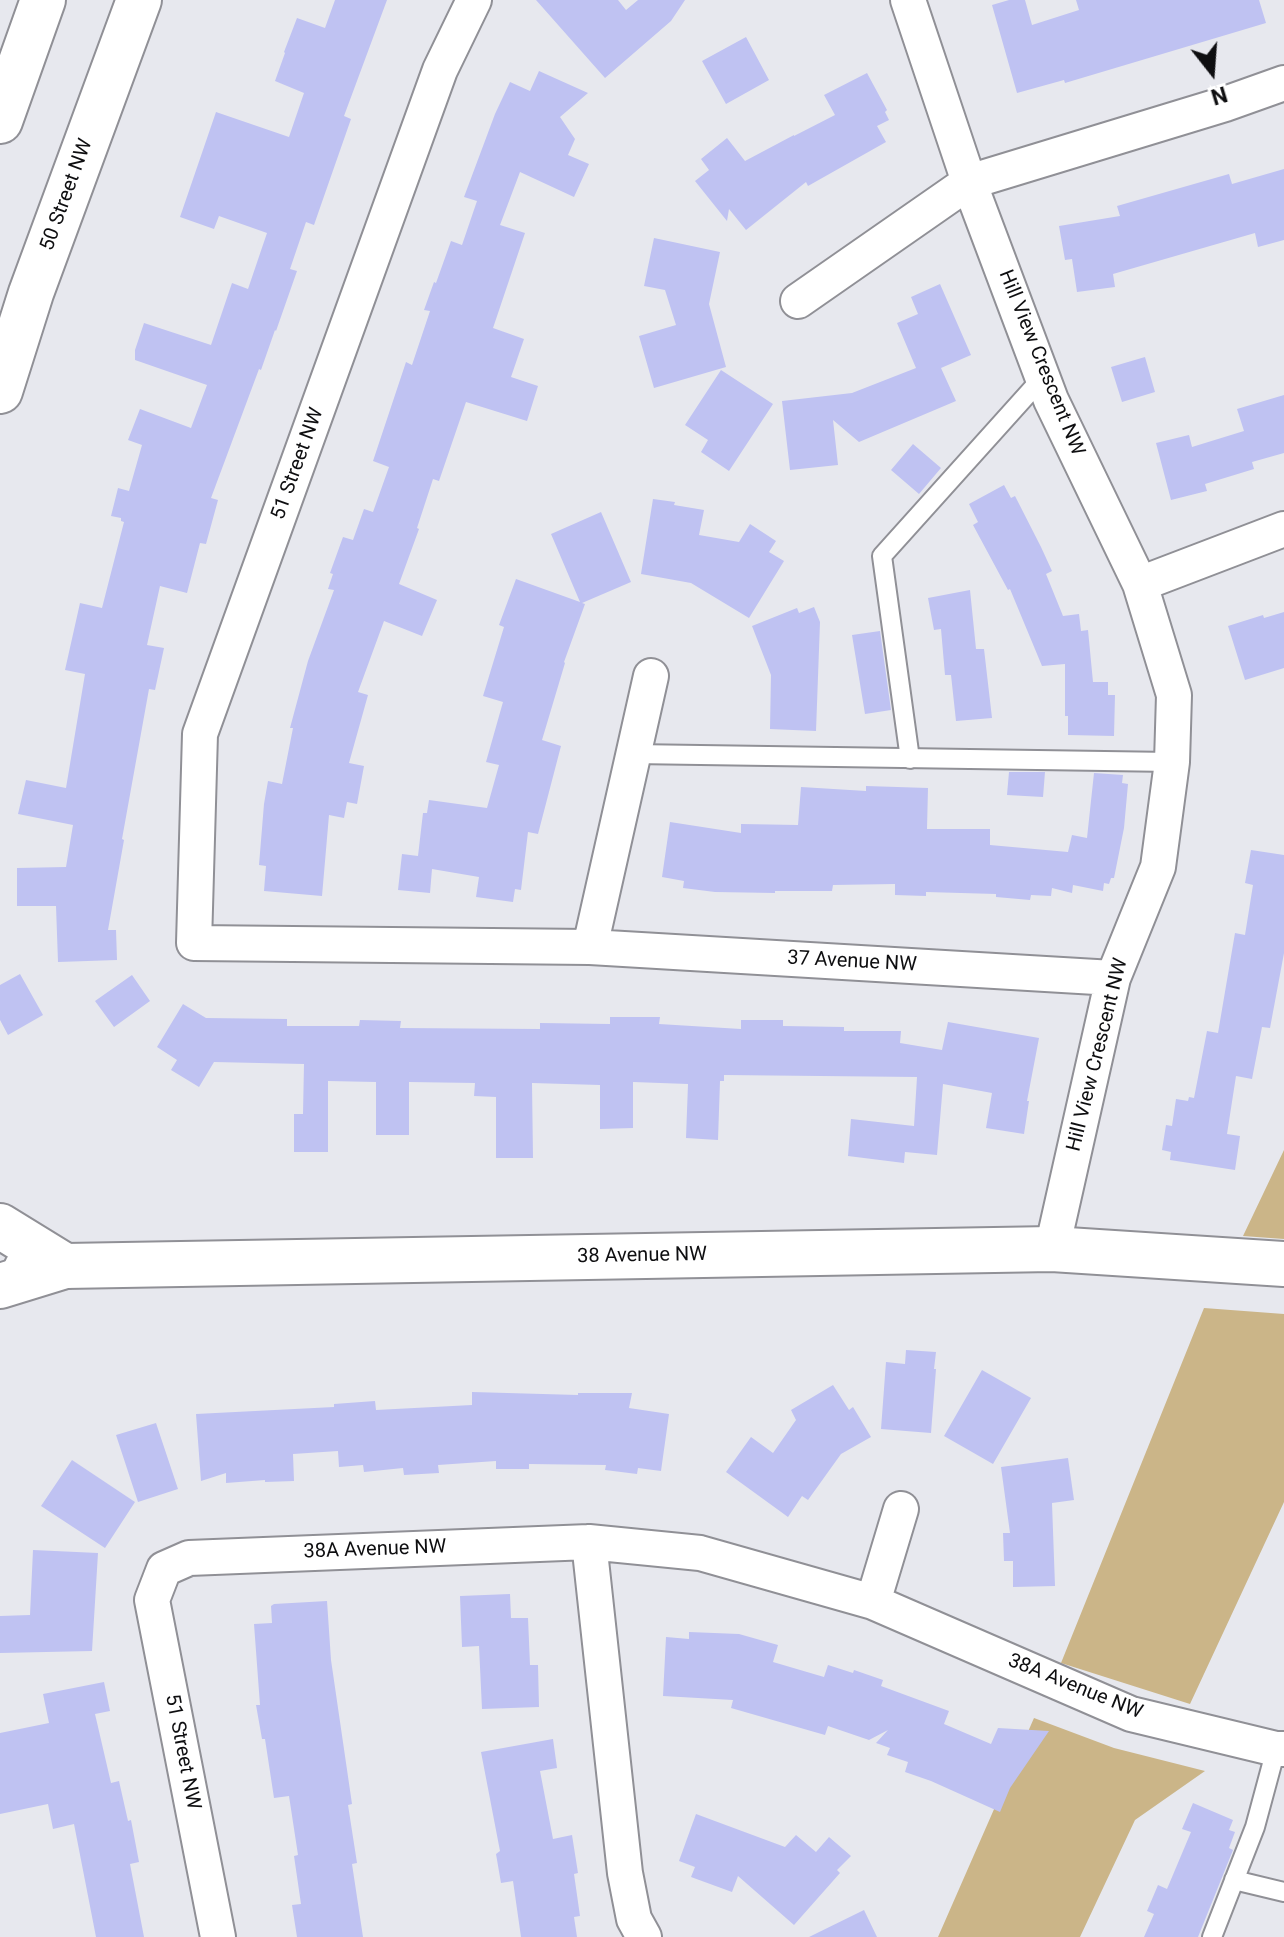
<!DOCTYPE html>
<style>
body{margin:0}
#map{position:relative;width:1284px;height:1937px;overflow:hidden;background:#e7e8ee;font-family:Roboto,sans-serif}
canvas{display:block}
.north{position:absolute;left:1172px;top:32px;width:80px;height:80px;-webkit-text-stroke:6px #fff;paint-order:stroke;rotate:163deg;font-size:22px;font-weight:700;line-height:32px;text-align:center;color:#0e0e10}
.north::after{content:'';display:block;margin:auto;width:28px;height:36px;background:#0e0e10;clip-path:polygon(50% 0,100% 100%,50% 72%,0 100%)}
</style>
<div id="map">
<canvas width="1284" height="1937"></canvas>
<div class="north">N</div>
</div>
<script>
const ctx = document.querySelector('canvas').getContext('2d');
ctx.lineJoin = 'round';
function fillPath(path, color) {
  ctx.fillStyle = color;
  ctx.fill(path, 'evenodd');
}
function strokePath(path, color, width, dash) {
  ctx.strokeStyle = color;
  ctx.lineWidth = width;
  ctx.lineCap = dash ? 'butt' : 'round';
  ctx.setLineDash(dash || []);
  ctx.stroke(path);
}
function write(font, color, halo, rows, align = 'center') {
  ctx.font = font + ' Roboto,sans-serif';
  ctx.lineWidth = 7;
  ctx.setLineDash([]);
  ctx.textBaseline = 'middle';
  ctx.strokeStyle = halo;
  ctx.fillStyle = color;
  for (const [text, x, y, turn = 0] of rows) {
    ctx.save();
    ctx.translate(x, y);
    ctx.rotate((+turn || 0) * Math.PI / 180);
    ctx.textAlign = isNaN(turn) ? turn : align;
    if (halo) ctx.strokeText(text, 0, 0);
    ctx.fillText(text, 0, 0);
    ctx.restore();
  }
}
const green = new Path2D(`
 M1284,1150V1239L1243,1236Z
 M1204,1308L1284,1314V1502L1190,1704L1061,1663Z
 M1034,1718L1114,1748L1205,1771L1135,1820L1080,1937H938Z`);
const building = new Path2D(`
 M335,0H387L344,116L351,119L322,202L314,225L306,222L290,269L297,271L276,331L275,330L261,370L259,369L211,498L218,500L206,544L200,543L187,593L160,586L147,645L164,648L155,690L149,689L122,839L124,840L108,930H116L117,960L58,962L56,906H17V868L66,867L73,825L18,814L26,780L66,788L85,674L65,670L80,603L102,608L124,522L121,521V518L111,516L118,488L129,491L142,445L128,440L140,409L191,428L207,385L135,360V350L144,323L211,345L232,283L248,289L267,233L219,216L214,229L180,217L216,112L289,137L304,93L275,81L285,53L284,52L297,18L325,28Z
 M536,0H618L626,10L638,0H685L671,21L605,78Z
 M1009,0H1025L1032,25L1079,10L1076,0H1259L1266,23L1065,83L1064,80L1017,93L992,5Z
 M746,37L769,80L726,104L702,61Z
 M539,71L588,93L560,117L575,139L568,155L589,164L574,197L520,172L500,225L525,233L493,328L524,339L511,377L538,386L527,421L466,402L439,481L433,479L417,528L419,529L399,584L437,600L422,636L384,621L358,692L368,695L349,763L364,766L357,804L347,802L344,818L329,815L322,896L264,891L266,866L259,865L264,804L268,781L282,784L293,728H290L308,661L334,590L328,589L333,574L330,573L343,537L353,540L364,509L373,512L389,467L373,461L406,362L412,365L430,311L424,310L434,282L436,283L451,241L462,245L477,201L464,197L495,114L510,82L530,91Z
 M867,73L887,110L885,112L889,120L877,126L886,142L808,186L806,182L746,230L729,209L727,221L695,181L709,170L701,159L727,138L745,161L794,135V136L835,115L824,95Z
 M1284,169V240L1258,247L1255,233L1113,274L1115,287L1077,292L1072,259L1065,260L1059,226L1120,216L1117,206L1229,174L1232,184Z
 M654,238L720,252L709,304L726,367L654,388L639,336L676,325L665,290L644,286Z
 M940,284L971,355L941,368L956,401L859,442L833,420L838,465L790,470L782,401L852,393L916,368L897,323L918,314L911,297Z
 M1145,357L1155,392L1122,402L1111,367Z
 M721,370L773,404L729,471L701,452L708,440L685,425Z
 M1284,395V453L1252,462L1254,469L1205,484L1207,491L1171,500L1156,443L1189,435L1192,447L1244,431L1237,409Z
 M913,444L941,468L919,494L891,470Z
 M1004,485L1011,498L1015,496L1041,547L1052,571L1046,574L1063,616L1079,614L1081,631L1088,630L1093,682H1108V695H1115L1114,736L1068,735V716H1065V664L1042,666L1010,589L1008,590L973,525L978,522L969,504Z
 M653,499L675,502L674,505L704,510L699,535L739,542L750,524L776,541L769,552L784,561L749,618L691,583L641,574Z
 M601,512L631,582L582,603L585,604L564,662L565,663L542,740L561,746L538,834L528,832L521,890L515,889L513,902L476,897L479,877L432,869L430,893L398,890L402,854L418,856L423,813H427L429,800L487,808L499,765L486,762L503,702L483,696L504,627L499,625L516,579L580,602L551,534Z
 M970,590L976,649H984L992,718L956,721L951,675H945L941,629L934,630L928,598Z
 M814,607L820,622L816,731L770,729L771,675L752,626L797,608L799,613Z
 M1284,612V668L1245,680L1228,626L1263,615L1264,618Z
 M880,631L891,710L865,714L852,635Z
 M1009,772H1045L1043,797L1007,795Z
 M1094,773L1123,775L1122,783L1128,784L1124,828L1114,878H1111L1109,884L1104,883L1103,891L1073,885L1072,893L1052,888L1051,896L1031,895L1030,900L996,897V894L926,892V896L895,895V884L833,885L832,891H775V893L715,892L683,888L684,881L662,877L670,822L741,833V824L798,825L801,787L866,791V786L928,788L927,829H990V845L1068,852L1072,835L1087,838Z
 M1251,850L1284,855V953L1270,1028L1262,1027L1252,1079L1236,1076L1227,1134L1240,1136L1235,1170L1170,1160L1171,1152L1162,1150L1166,1125L1172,1126L1176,1099L1188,1101L1189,1097L1194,1098L1207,1031L1218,1033L1235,933L1245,935L1253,885L1245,883Z
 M20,974L43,1015L8,1035L0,1020V985Z
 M132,975L150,1001L114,1027L95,1001Z
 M183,1004L206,1018L287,1019V1026H359L360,1020L401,1021L400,1028L540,1029V1023L610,1024V1017H660L659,1024L741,1029V1020H783V1026L844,1027V1031H901L900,1043L942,1050L948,1022L1039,1038L1027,1101H1029L1024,1134L986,1128L992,1093L943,1084L937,1155L905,1152L904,1163L848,1156L851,1119L914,1126L917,1077L724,1075V1081H720L718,1140L686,1138L688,1084L633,1082V1128L600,1129V1085L532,1083L533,1158H496V1097L474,1096L475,1083L409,1082V1135H376V1082L328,1081V1152H294V1114H303L304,1064L214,1062L199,1087L171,1070L177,1060L157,1047Z
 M906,1350L936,1352L934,1369H936L931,1433L881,1429L886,1362L905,1364Z
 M982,1370L1031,1398L993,1464L944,1436Z
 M833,1385L849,1410L853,1407L871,1437L841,1454L808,1500L802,1496L788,1517L726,1472L751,1437L773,1453L796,1420L791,1410Z
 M472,1392L578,1395V1393H632L629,1408L669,1414L661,1471L638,1468L637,1474L605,1470L606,1465L529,1464V1469H496V1461L438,1465L439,1473L404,1475L403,1468L364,1472L363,1465L339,1467L338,1451L293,1454L294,1481L265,1482V1480L226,1483V1473L201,1481L196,1414L334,1407V1404L375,1401L376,1410L472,1405Z
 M156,1423L178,1489L138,1502L116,1435Z
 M1068,1458L1074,1500L1052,1503L1055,1586L1013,1587V1561H1004L1003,1533H1010L1001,1467Z
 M72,1460L135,1502L105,1548L41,1506Z
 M33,1550L98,1553L92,1651L0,1653V1616L30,1615Z
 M510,1594L511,1618H528L530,1665H538L539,1707L482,1709L479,1646L462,1647L460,1596Z
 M327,1601L331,1660L352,1804L348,1805L357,1863L352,1864L363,1937H297L292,1905L301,1904L294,1856L298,1855L289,1796L274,1798L265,1739H262L256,1705H260L254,1624L272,1623L271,1606L274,1604Z
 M689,1632L739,1634L778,1645L773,1662L824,1677L828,1665L853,1673L854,1670L883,1680L881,1686L949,1711L944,1724L991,1744L998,1728L1049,1731L1010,1788L1000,1812L931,1781L905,1772L908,1762L887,1755L890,1748L876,1743L888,1730L869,1740L828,1726L825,1735L731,1708L733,1700L663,1696L666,1637L689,1639Z
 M104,1682L110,1711L95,1714L111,1783L119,1781L128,1821L131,1820L139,1862L130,1864L144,1937H96L74,1824L53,1829L48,1804L0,1814V1733L49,1723L43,1694Z
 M553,1739L557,1768L540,1771L553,1839L572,1835L578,1873L574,1874L580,1916L574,1917L577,1937H521L513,1881L501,1883L496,1854L500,1851L481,1752Z
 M1193,1803L1233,1820L1229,1830L1235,1832L1229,1848L1233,1850L1198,1937H1144L1154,1914L1147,1911L1158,1885L1167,1889L1191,1832L1182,1829Z
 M696,1814L785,1847L796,1835L816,1852L829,1837L851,1856L837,1870L840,1873L794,1925L738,1876L732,1892L691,1877L695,1867L679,1861Z
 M864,1910L877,1937H809Z`);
const lane = new Path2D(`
 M633,754L1172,762
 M910,759L882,556L1043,377
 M1234,1880L1284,1892
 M1212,1937L1255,1827L1276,1749`);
const street = new Path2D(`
 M474,0L440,70L200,734L194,943L590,947L1113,978
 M908,0L969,182L1051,400L1140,584L1174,695L1172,762L1158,867L1113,978L1052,1249
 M798,301L969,182L1225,104L1284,83
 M1140,584L1284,529
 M590,947L651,676
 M589,1542L625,1873L634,1919L644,1937
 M873,1602L901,1509
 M218,1937L152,1600L164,1569L189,1558L589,1542L700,1553L873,1602L1131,1714L1276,1749H1284`);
const secondary = new Path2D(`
 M26,1269L65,1266L1052,1249L1284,1264`);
const primary = new Path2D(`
 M0,121L43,0
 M0,391L31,293L139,0
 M0,1226L65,1266
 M0,1286L65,1266`);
const streetNames = [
 ["50 Street NW",67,195,-70],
 ["Hill View Crescent NW",1041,363,68],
 ["51 Street NW",298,464,-70],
 ["37 Avenue NW",852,962,3],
 ["Hill View Crescent NW",1098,1055,-76],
 ["38 Avenue NW",642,1256,-1],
 ["38A Avenue NW",375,1550,-2],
 ["38A Avenue NW",1075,1687,22],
 ["51 Street NW",182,1752,79]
];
fillPath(green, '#cbb588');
fillPath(building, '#bfc2f2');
strokePath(lane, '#909096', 22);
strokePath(street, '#909096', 38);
strokePath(secondary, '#909096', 48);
strokePath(primary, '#909096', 48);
strokePath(lane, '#fff', 18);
strokePath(street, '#fff', 34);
strokePath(secondary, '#fff', 44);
strokePath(primary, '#fff', 44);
write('20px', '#0e0e10', '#fff', streetNames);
</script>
